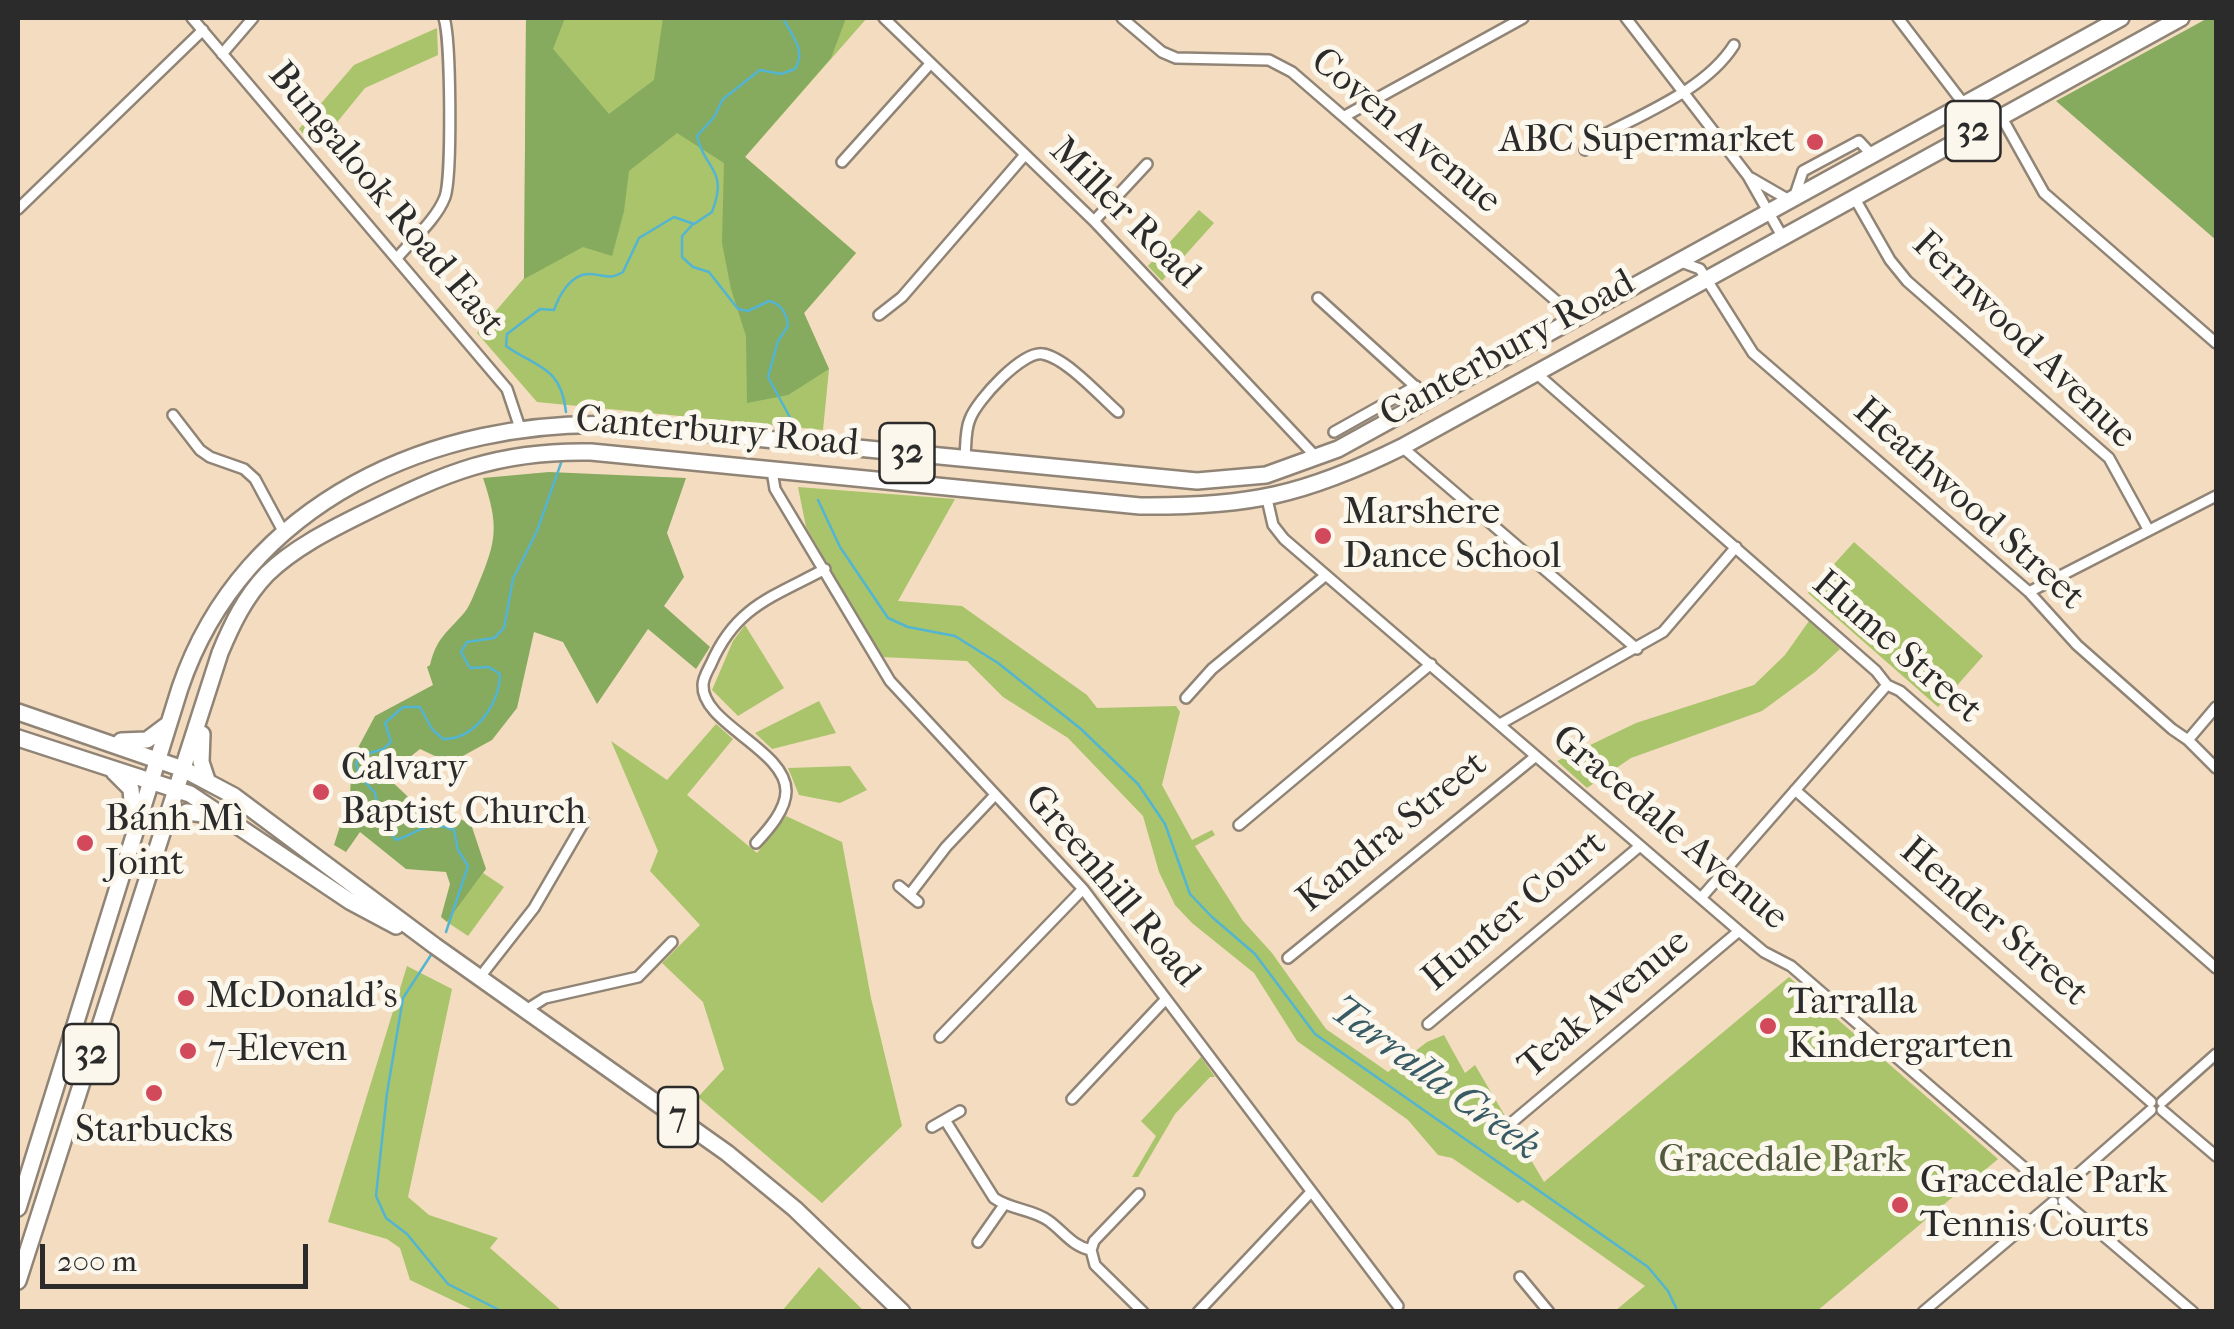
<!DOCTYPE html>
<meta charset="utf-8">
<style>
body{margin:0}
#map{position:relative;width:2234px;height:1329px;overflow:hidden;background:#f4dcc1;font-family:"IM FELL French Canon",serif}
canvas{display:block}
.frame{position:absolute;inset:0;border:20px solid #2b2b2b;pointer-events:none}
.scale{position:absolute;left:40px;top:1244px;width:268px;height:45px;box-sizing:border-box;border:5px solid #2b2b2b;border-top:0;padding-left:12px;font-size:30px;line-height:35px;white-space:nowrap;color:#2b2b2b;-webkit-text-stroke:8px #fbf7ec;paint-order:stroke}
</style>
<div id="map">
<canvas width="2234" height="1329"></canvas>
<div class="frame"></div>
<div class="scale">200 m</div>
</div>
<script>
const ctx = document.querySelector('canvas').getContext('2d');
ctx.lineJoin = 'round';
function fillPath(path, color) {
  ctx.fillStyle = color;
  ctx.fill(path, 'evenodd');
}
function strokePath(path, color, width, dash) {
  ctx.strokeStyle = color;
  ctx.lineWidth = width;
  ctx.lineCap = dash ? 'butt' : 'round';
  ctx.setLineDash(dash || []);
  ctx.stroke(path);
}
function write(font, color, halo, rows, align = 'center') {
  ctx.font = font + ' "IM FELL French Canon",serif';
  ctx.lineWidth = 10;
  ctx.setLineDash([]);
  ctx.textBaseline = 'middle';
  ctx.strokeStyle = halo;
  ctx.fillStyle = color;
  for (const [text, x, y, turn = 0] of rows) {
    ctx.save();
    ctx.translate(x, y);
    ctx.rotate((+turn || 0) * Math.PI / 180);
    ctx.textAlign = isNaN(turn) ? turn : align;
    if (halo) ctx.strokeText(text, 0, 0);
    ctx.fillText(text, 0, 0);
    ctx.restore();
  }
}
const green = new Path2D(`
 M526,18H867L745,157L856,253L804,313L829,369L823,430L537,402L477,333L524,278Z
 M437,28L438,55L365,88L316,148L299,129L354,65Z
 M1199,210L1214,223L1162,281L1148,266Z
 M798,487L955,499L898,601L962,606L1087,695L1097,708L1176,706L1180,712L1162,785L1192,840L1212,830L1215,835L1195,846L1243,921L1272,953L1326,1029L1388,1072L1427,1042L1444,1035L1465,1073L1475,1065L1544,1182L1789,977L1998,1159L1817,1311H1615L1645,1286L1523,1200L1518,1203L1452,1158L1438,1155L1408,1120L1297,1041L1254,973L1192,923L1175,905L1159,872L1143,816L1068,738L1003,697L967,661L881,657L806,527Z
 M1854,542L1983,656L1938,707L1808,593Z
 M1809,621L1840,649L1815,672L1762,711L1631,758L1587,788L1557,761L1636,723L1754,685L1785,655Z
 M745,625L784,688L738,716L712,690L733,641Z
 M819,701L836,733L772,749L755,733Z
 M716,724L733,739L687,795L757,853L786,816L842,842L871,998L902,1126L822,1203L698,1097L724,1069L703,1002L662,963L700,925L650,871L658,851L611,741L667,780Z
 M850,766L867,790L840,803L799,795L788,768Z
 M483,873L504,887L468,936L447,922Z
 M407,966L452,989L408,1197L429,1215L498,1238L490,1248L562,1311H475L410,1280L400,1248L387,1239L328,1222Z
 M1201,1057L1215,1077H1210L1175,1114L1138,1177H1132L1156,1136L1141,1121Z
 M819,1267L864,1311H865H782Z`);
const forest = new Path2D(`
 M526,18H565L553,49L609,114L654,80L663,18H846L831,58L745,157L856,253L804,313L829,369L788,395L747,403L746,336L731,289L722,243L724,163L677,133L629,171L624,211L612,256L583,247L524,279Z
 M2208,18H2216V240L2056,101Z
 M549,472L686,478L667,533L684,577L664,606L710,647L696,669L648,629L597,704L563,642L534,632L517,708L492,740L450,763L420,749L386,776L422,810L443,811L471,824L486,869L447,922L441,917L450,884L446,872L406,869L360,832L346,852L334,845L350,795L352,759L375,716L433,685L427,667L430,665C437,637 446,634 464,613C470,606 474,594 478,585C497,540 499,526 483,478Z`);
const stream = new Path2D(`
 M693,224L682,236V257L693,267L709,272L738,309L748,311L769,301C781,303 787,315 788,326L778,341L768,377L793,423
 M566,412C561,366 537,368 506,346L507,334L540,309L554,310C559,296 570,274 589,274C604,274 608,281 623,272L639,238L674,217L694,224L712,212C729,168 704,170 697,136L714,117L723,99L760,70L781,74L795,69C807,50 791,35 783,18
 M818,500L840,547L888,618L908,627L955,636L998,663L1081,729L1138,784L1165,824L1190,894L1212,917L1255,954L1315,1034L1648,1267L1668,1291L1678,1312
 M446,932L468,866L458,850L454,830C426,818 418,834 396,840L379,814L375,793L359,775L356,763L360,756L383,749L391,742L385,723L403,707H420L432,729L443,739C474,740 500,704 500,674L489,667L470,668L461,652L467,642L494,638L504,628L513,579L537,531L561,463
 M431,955L403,998L387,1093L376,1196L386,1218L407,1234L448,1284L503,1312`);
const street = new Path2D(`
 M192,18L507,389L520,428
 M884,18L1094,221L1317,458
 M1122,18L1162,52L1176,58L1269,60L1292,72L1576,318
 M1626,18L1748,176L1782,236
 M1898,18L1963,103
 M222,54L253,18
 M1345,116L1523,18
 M2001,116L2044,193L2216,343
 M1585,150L1592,141C1639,115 1705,91 1734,45
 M842,162L930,64
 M1751,178L1789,200
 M1795,195L1803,171L1859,141L1872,155
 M1854,197L1890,260L1907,281L2109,458L2148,529
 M18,209L203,30
 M1094,221L1147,164
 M397,258C412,240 436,220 445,197C452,177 451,39 444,18
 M1681,262L1700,269L1753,353L2029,592L2077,645L2172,729L2188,740L2216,768
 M1318,298L1429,399
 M879,315L902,297L1024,156
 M1536,373L1876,671L1887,685L1900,691L2216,968
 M173,415L200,450L210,457L244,469L255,479L283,531
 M1334,432L1416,386
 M1402,447L1637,649
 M965,458C966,446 965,430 970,419C977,400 1023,350 1043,354C1066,358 1100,396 1118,412
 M776,469L773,477L775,489L890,681L1083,889L1398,1306
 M1267,499L1273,525L1284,539L1739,931L1764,952L1791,966L2051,1191
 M2029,592L2216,496
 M1186,698L1212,669L1326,575
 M1500,724L1663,632L1736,547
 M2188,740L2216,707
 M1795,790L2151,1102
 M1239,825L1431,664
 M756,843C768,830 786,810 786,791C786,750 701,723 703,685C703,678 708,670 711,664C736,606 773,597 825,569
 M899,886L918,902
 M910,894L946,847L995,795
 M1701,898L1887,685
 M1288,958L1536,756
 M480,977L534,908L584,822
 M526,1010L545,998L638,977L672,942
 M1428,1024L1640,846
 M940,1037L1083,889
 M1072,1099L1165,1000
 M2162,1102L2216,1054
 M2162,1110L2216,1156
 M945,1120L994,1198C1011,1210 1033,1209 1049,1221C1064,1232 1072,1246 1091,1250L1095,1265L1143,1312
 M1510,1124L1739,931
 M932,1127L960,1111
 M2061,1189L2151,1110
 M2063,1201L2193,1312
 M978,1242L1004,1205
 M1091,1250L1094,1241L1139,1194
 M1520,1277L1549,1312
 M1198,1312L1311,1192
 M1923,1312L2053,1202`);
const primary = new Path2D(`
 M18,712L183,769L234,796L435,946L727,1153L795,1209L902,1312
 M202,734L201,762L207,780
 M18,738L190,794L351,902L396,926
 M121,741L147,740L167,725
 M114,772L131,789L134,827
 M164,826L187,812L219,816
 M18,1208L180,688C243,502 435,417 621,425L1197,481L1266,475L1338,449L2121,18
 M18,1281L220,653C232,624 245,597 267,574C295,547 330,530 364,513C445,473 498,450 591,452L1140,506C1248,507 1305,495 1402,447L2181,18`);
const markers = [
 [1815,142,10,"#d1495b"],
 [1323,536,10,"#d1495b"],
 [321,792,10,"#d1495b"],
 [85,843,10,"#d1495b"],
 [186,998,10,"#d1495b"],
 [1768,1026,10,"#d1495b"],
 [188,1051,10,"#d1495b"],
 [154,1093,10,"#d1495b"],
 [1900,1205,10,"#d1495b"]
];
const shields = [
 [1973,131,55],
 [907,453,55],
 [91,1054,55],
 [678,1117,40]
];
const shieldNames = [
 ["32",1973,131],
 ["32",907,453],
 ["32",91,1054],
 ["7",678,1117]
];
const streetNames = [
 ["Coven Avenue",1405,132,40],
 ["Bungalook Road East",385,200,50],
 ["Miller Road",1124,214,45],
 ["Fernwood Avenue",2023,341,44],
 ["Canterbury Road",1508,350,-29],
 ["Canterbury Road",717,433,5],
 ["Heathwood Street",1968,505,42],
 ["Hume Street",1896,648,41],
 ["Gracedale Avenue",1669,829,40],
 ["Kandra Street",1393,833,-39],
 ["Greenhill Road",1111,887,50],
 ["Hunter Court",1515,912,-40],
 ["Hender Street",1993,923,41],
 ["Teak Avenue",1605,1005,-40]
];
const poiNames = [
 ["ABC Supermarket",1795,142,"right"],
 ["Marshere",1343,514],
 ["Dance School",1343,558],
 ["Calvary",341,770],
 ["Baptist Church",341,814],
 ["Bánh Mì",105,821],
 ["Joint",105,865],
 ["McDonald's",206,998],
 ["Tarralla",1788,1004],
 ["Kindergarten",1788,1048],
 ["7-Eleven",208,1051],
 ["Starbucks",154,1132,"center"],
 ["Gracedale Park",1920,1183],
 ["Tennis Courts",1920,1227]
];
const parkNames = [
 ["Gracedale Park",1782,1162]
];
const waterNames = [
 ["Tarralla Creek",1434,1080,36]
];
fillPath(green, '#a9c46a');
fillPath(forest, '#86aa5e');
strokePath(stream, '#53b5d1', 2.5);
strokePath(street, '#908476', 14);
strokePath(primary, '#908476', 20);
strokePath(street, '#fff', 9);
strokePath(primary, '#fff', 15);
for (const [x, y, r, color] of markers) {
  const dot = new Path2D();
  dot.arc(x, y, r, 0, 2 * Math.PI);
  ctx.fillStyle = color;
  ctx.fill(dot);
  strokePath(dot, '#fbf7ec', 4);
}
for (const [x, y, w] of shields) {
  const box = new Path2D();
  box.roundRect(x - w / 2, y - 30, w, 60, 8);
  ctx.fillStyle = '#fbf7ec';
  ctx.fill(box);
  strokePath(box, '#2b2b2b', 2.5);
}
write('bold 35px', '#2b2b2b', null, shieldNames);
write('38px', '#2b2b2b', '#fbf7ec', streetNames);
write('38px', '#2b2b2b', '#fbf7ec', poiNames, 'left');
write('38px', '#51593e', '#fbf7ec', parkNames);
write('italic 40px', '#395b65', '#fbf7ec', waterNames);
</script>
